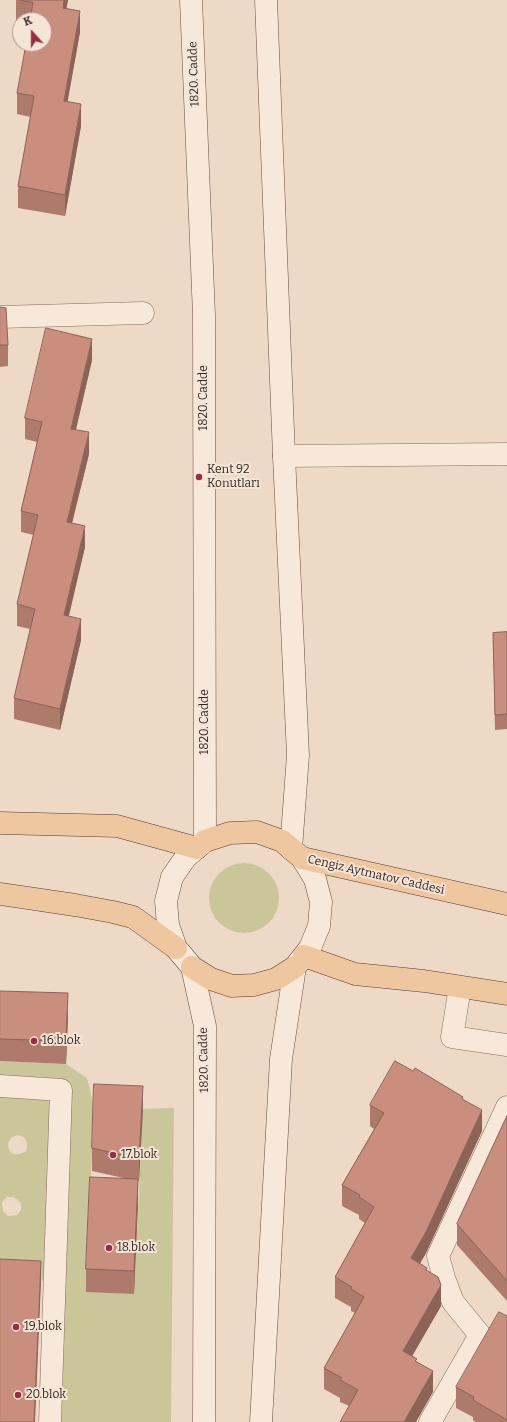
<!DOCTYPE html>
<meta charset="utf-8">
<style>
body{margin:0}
#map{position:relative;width:507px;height:1422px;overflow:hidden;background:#edd9c6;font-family:Bitter,serif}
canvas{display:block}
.north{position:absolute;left:12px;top:12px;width:40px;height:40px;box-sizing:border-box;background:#f4e5d6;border:1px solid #a9998d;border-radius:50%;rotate:339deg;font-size:11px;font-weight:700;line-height:16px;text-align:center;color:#382720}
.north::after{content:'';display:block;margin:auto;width:14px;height:18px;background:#942f44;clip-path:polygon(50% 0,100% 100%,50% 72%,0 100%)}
</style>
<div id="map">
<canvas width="507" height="1422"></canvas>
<div class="north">K</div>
</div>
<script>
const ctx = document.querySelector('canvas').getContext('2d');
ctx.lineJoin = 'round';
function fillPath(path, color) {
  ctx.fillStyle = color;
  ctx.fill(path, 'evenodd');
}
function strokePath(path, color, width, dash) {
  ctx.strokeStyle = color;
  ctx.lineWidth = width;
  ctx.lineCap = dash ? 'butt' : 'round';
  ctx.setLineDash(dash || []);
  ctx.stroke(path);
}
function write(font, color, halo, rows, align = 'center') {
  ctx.font = font + ' Bitter,serif';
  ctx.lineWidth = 4;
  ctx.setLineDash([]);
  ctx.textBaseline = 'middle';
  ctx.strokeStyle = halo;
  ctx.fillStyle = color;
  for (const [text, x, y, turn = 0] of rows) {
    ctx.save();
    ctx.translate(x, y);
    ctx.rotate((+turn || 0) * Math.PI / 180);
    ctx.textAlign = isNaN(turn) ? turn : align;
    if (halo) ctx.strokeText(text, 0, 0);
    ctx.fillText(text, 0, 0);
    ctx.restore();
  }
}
const green = new Path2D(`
 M209 898a35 35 0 1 1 70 0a35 35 0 1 1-70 0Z
 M0,1061L66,1064L87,1078L94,1106L86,1291L134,1294L143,1109L174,1108L171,1422H58L55,1281L0,1279ZM17,1135C26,1136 29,1143 26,1151C17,1157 8,1155 8,1144L11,1138ZM7,1197H14L21,1203V1210L17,1215L8,1216L3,1211L2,1202Z`);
const minor = new Path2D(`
 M0,317L143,313
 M284,456L507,454
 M460,987L452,1037L507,1045
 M0,1086L61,1090L50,1422
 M430,1422L480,1335L453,1302L444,1278L438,1256L507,1107`);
const secondary = new Path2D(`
 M191,0L204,315L205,841L186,857L172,877L166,901L168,925L176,948L192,967L205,1026L204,1422
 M266,0L284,456L298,755L291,849
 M261,1422L281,1059L295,967L310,948L319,926L321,902L315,879L302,858`);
const primary = new Path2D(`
 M0,823L117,826L197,848
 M205,841L230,833L257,832L282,841L302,858L507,904
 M0,894L75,905L113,912L133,917L176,948
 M304,956L355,974L424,981L507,994
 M192,967L211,979L232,986L254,985L276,979L295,967`);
const wall = new Path2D(`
 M16,0H68L66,8L80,32L67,102L81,126L65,216L18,208V186L31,117L17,114V93L44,20H20V21L16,20Z
 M0,307L8,345V366L0,367Z
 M92,360L76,430L89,454L72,523L85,547L68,616L81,640L60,730L14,719V698L30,629L17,626V604L34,535L21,532V511L37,442L25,439V418Z
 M507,632V729L495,730L493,633Z
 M0,991L68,1016L66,1064L0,1061Z
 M463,1099L482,1131L426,1253L420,1263L427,1271L441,1306L412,1356L417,1362L433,1392L349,1406L340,1402V1398L324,1389V1368L355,1313L351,1311V1307L335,1298V1277L365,1223L359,1219V1215L342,1206V1185L374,1129L370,1126V1105Z
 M143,1109L139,1181H138V1202L134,1294L86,1292V1269L128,1179L92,1171V1148Z
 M507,1116V1301L457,1245V1224Z
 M507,1316V1422H475L473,1420V1417L456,1408V1387Z`);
const shadedWall = new Path2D(`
 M64,0H68L63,29V8Z
 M80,11V32L64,122V101Z
 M81,104V126L65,216V195Z
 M92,339V360L71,450V429Z
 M89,432V454L67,543V522Z
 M85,526V547L64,637V615Z
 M81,619V640L60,730V709Z
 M68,993V1016L66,1064V1041Z
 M143,1086V1109L139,1181V1159Z
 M482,1110V1131L426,1253L411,1279V1258Z
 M138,1179V1202L134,1294V1271Z
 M41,1261V1281L35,1422H34Z
 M441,1285V1306L403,1372V1351Z
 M433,1371V1392L416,1422H404Z`);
const building = new Path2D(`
 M20,0H64L63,8L80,11L64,101L81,104L65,195L18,186L34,96L17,93L26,44H44V20H30L33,3Z
 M0,307L6,308L8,345H0Z
 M46,328L92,339L71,429L89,432L67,522L85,526L64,615L81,619L60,709L14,698L35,609L17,604L38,515L21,511L42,422L25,418Z
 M507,632V714L495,715L493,633Z
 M0,991L68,993L66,1041L0,1039Z
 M395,1061L413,1071L415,1068L463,1097L462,1099L482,1110L426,1232L411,1258L427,1268L426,1270L438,1277L441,1285L403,1351L417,1359L415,1361L433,1371L404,1422H340L358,1390L340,1380L342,1378L324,1368L364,1297L351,1289L352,1287L335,1277L374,1207L359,1197L360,1195L342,1185L384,1113L370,1105Z
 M94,1084L143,1086L139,1159L92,1148Z
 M507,1116V1281L457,1224Z
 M90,1177L138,1179L134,1271L86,1269Z
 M0,1259L41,1261L34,1422H0Z
 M499,1312L507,1316V1420L473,1400L474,1397L456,1387Z`);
const markers = [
 [199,477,4,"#942f44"],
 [34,1041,4,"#942f44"],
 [113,1155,4,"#942f44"],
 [109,1248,4,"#942f44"],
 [16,1327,4,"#942f44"],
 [18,1395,4,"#942f44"]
];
const streetNames = [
 ["1820. Cadde",194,74,-92],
 ["1820. Cadde",204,398,-90],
 ["1820. Cadde",205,722,-90],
 ["Cengiz Aytmatov Caddesi",376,875,13],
 ["1820. Cadde",204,1060,-91]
];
const poiNames = [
 ["Kent 92",207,470],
 ["Konutları",207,484],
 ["16.blok",42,1041],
 ["17.blok",121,1155],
 ["18.blok",117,1248],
 ["19.blok",24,1327],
 ["20.blok",26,1395]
];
fillPath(green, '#cac69a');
strokePath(minor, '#876b5d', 23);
strokePath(secondary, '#694c40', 23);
strokePath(primary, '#553a30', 23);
strokePath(minor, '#f7e8d9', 22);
strokePath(secondary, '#f7e8d9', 22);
strokePath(primary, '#eec6a0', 22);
fillPath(wall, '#ad7a6c');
fillPath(shadedWall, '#8d6358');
fillPath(building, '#c98e7e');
strokePath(building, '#8d6358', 1);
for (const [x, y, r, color] of markers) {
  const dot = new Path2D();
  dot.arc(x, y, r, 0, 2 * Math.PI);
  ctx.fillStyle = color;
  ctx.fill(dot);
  strokePath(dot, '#f4e5d6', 1.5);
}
write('12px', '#382720', '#f4e5d6', streetNames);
write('12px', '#382720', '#f4e5d6', poiNames, 'left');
</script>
